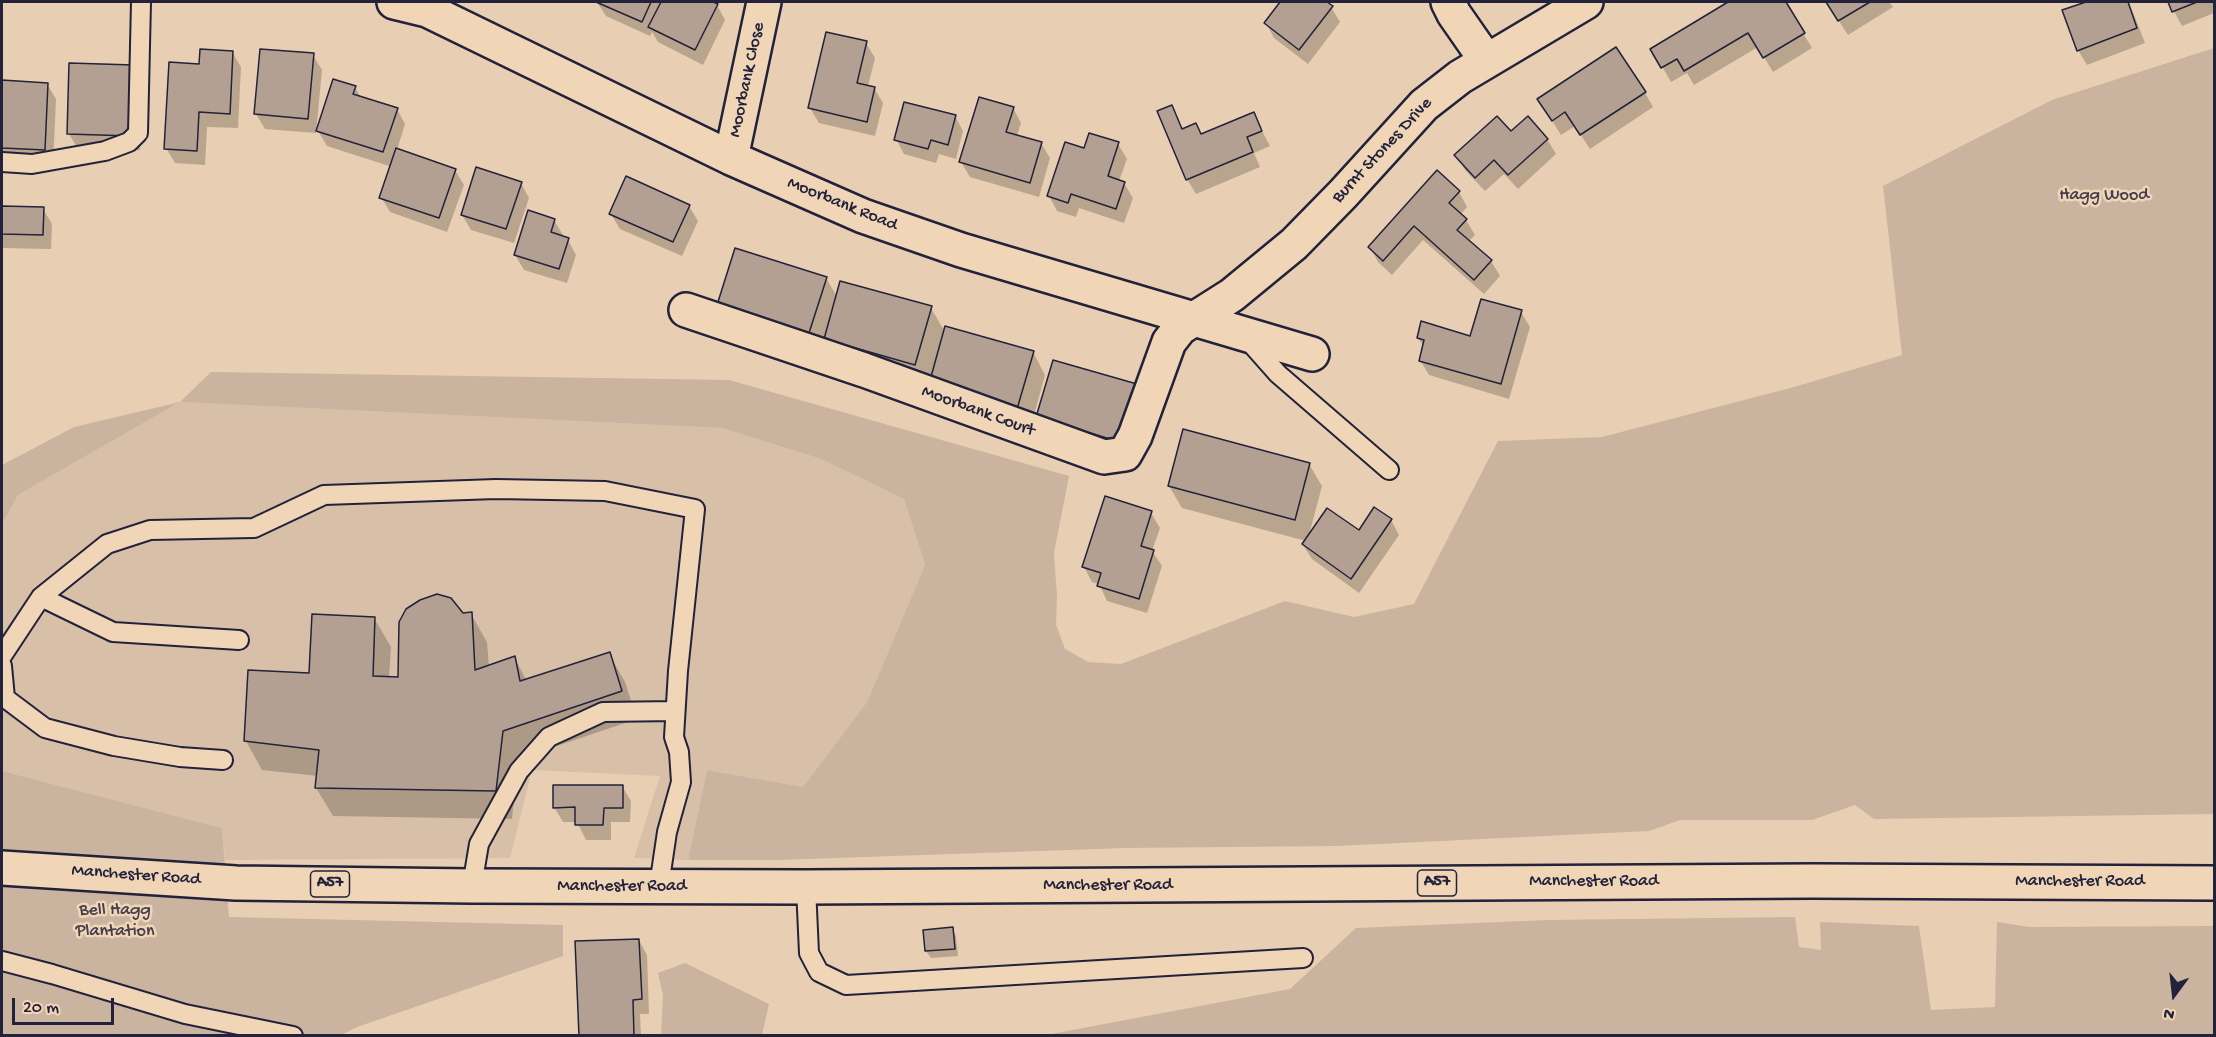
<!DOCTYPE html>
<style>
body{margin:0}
#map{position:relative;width:2216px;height:1037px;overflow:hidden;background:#e8ceb2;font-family:"Gochi Hand",sans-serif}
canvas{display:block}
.frame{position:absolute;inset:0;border:3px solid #22223b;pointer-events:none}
.north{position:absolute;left:2144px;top:965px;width:60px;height:60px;-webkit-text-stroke:4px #f0d5b7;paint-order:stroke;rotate:195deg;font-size:16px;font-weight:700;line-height:24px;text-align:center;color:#22223b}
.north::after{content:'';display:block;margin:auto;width:21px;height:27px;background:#22223b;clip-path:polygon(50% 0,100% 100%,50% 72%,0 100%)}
.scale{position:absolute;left:12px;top:998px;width:102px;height:27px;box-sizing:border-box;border:3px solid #22223b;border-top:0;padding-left:8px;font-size:18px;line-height:21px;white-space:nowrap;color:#22223b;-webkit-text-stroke:4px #f0d5b7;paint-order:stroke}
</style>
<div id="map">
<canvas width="2216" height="1037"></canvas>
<div class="frame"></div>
<div class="north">N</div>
<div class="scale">20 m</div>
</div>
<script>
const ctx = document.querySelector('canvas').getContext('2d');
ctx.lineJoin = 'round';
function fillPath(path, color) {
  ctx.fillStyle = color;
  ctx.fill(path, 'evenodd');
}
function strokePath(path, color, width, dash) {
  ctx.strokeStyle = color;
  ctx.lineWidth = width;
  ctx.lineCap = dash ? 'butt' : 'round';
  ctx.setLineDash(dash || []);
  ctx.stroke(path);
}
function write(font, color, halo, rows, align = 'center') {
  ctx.font = font + ' "Gochi Hand",sans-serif';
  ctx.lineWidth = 5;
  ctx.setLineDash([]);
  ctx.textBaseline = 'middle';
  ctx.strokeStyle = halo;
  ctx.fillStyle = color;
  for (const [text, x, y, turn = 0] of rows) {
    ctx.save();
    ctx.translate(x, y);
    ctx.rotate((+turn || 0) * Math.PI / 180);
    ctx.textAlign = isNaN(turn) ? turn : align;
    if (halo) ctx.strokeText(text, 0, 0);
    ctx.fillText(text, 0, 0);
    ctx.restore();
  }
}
const built = new Path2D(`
 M180,402L722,428L821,459L904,499L925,565L867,702L803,787L707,770L688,860L634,858L660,776L532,770L510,858L225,860L222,828L2,771V524L18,495Z`);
const green = new Path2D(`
 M2214,48V814L1874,819L1855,805L1812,820H1680L1649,831L1337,846L1125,848L778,860H688L707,770L803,787L867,702L925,565L904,499L821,459L722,428L180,402L18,495L2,524V465L74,427L180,402L211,372L729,380L1069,476L1054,553L1057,596L1056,625L1065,649L1088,662L1121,664L1285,601L1354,617L1414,604L1498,441L1602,437L1794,387L1902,355L1883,186L2052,100Z
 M2,771L222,828L229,917L563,925V956L357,1027L341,1035H2Z
 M1795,917L1799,947L1821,950L1820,922L1919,926L1931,1010L1995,1007L1997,922L2029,927L2214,926V1035H1046L1290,989L1356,928L1548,920Z
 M685,963L769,1004L762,1035H661L663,995L658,973Z`);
const shadow = new Path2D(`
 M597,2H710L717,5L725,20L703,65L658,42L652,32L650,36L606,16Z
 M1282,2H1324L1331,7L1340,22L1308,64L1274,38L1266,23Z
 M1731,2H1784L1812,48L1773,72L1758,47L1694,85L1687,73L1671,82L1652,49Z
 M1827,2H1889L1893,7L1848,35Z
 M2090,2H2129L2145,43L2087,65L2078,50L2064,11Z
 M2169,2H2214V13L2182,26Z
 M866,43L875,58L868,86L874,88L883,103L875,136L819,123L810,108Z
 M232,52L241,67L238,128L207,127L205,165L175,163L166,148L201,65Z
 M313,55L322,70L316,133L265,129L256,114Z
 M2,82L47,84L56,99L53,165L2,162Z
 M142,82L140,150L78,149L69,134Z
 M355,87L361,98L397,109L405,124L397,150L455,170L464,185L447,232L390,212L381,197L392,167L327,146L318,131Z
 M1645,93L1653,107L1590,149L1575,126L1561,135L1548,114Z
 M1171,107L1183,130L1201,135L1253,114L1270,146L1254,153L1260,167L1196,194L1187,179Z
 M1013,108L1021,123L1017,136L1041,143L1050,158L1039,197L970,177L961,162Z
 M955,116L963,131L956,159L939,154L936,163L904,154L896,139Z
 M1510,133L1547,139L1556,154L1518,189L1504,174L1485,191L1465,170L1456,155Z
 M1118,144L1127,159L1119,181L1124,183L1133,198L1124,223L1079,208L1076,217L1057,211L1049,196L1085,150Z
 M521,183L529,198L514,243L471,230L462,215Z
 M1459,192L1467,207L1460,215L1466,220L1475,235L1469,241L1491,261L1500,276L1484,294L1423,240L1392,275L1378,262L1370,247Z
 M689,206L698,221L682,256L620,229L611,214Z
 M2,208L43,209L52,224L51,249L2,248Z
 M554,220L563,235L562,238L568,240L576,255L567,283L524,270L515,255Z
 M826,278L837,297L931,308L945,332L1033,352L1045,375L1030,430L732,327Z
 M1521,312L1530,327L1509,399L1429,375L1420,360L1424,347L1418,338H1471Z
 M1156,409L1140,465L1050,439L1038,417Z
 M1309,464L1322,486L1309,535L1359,532L1391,520L1399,535L1359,593L1312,559L1303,545L1306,541L1182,508L1169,486Z
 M1151,513L1160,528L1152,551L1162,566L1147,613L1107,601L1099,584L1092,582L1084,567Z
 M471,614L487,642L489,667L514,657L527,681L609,654L625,682L637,719L518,759L512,819L333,816L316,788L318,776L262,770L246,741L310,675L374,618L391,647L389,678L399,679L462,615Z
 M622,786L631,801L630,822H611V840H586L577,822H563L554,807Z
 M952,929L956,936L958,956L931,958L926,951L925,931Z
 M639,940L647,955L649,1014H640L641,1036H581Z`);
const building = new Path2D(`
 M596,2H651L642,22Z
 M661,2H713L718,4L695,50L648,27Z
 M1280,2H1327L1333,6L1299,50L1264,23Z
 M1728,2H1786L1805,33L1763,58L1748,33L1684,71L1677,59L1661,68L1650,49Z
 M1826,2H1870L1838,21Z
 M2086,2H2128L2137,28L2077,51L2062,10Z
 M2168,2H2197L2172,12Z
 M826,32L867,41L857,83L875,87L867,122L808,108Z
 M1616,47L1646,92L1580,135L1565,112L1552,121L1537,99Z
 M200,49L233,51L230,114L199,112L197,151L164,149L169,62L199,64Z
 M260,49L314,53L308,119L254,114Z
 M69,63L134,65L132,136L67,134Z
 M333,79L356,86L353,94L398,108L383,152L316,131Z
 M2,80L48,83L45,150L2,148Z
 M979,97L1014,107L1006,132L1042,142L1030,183L959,162Z
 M904,102L956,115L948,145L931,140L928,149L894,140Z
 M1172,105L1182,129L1196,123L1201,134L1254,112L1262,131L1247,137L1253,152L1186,180L1157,111Z
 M1497,116L1511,131L1528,116L1548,139L1508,175L1494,160L1475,178L1454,155Z
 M1089,133L1119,142L1108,176L1125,182L1116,209L1071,194L1068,203L1047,196L1065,142L1084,148Z
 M396,148L456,169L439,218L379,198Z
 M476,167L522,182L506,229L461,215Z
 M1437,170L1460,191L1449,203L1467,219L1457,230L1492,260L1474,280L1414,226L1383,261L1368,247Z
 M626,176L690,205L673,242L609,214Z
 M2,206L44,207L43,235L2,234Z
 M528,210L555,219L551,232L569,238L559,269L514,255Z
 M735,248L827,277L809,333L717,305Z
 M840,281L932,306L915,365L824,339Z
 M1481,299L1522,310L1501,384L1419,361L1424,340L1417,338L1421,321L1470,336Z
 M945,326L1034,351L1017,409L929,384Z
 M1053,360L1144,386L1127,444L1036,417Z
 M1183,429L1310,463L1295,520L1168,486Z
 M1105,496L1152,511L1141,546L1154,550L1139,599L1097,586L1101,573L1082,567Z
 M1374,507L1392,519L1351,579L1302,544L1327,508L1359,530Z
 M437,594L451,598L463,613L472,612L475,670L515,656L520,681L610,652L622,691L503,731L496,791L315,788L319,750L244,741L248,670L309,673L312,614L375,617L373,676L398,677L399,622L406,609L420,600Z
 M553,785H623V808H604L603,825H575V807L553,808Z
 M953,927L955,949L925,951L923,930Z
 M639,939L642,999L633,1000L634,1036H579L575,941Z`);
const lane = new Path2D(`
 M2,162L32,164L105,151L129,142L138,133L141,2
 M1247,339L1278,374L1389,470
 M41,597L113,632L239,640
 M2,656L41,597L107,544L150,530L254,528L324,495L496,489L605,491L695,509L678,671L674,737L679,752L681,782L667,832L659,886
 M2,666L5,698L45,728L114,746L180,757L223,760
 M472,886L479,844L519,771L549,737L603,712L675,711
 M806,887L809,953L819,972L846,985L1303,958
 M2,961L52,974L185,1014L293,1036`);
const street = new Path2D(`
 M394,2L427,10L731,158L863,216L961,250L1312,354
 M1448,2L1454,14L1486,60
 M731,158L764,2
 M686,310L864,370L1104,457L1125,454L1135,436L1169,342L1180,328L1232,295L1294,244L1343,194L1424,105L1460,77L1586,2`);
const primary = new Path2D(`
 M2,868L236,883L472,886L806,887L1812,881L2214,883`);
const shields = [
 [1437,883,39],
 [330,884,39]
];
const shieldNames = [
 ["A57",1437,883],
 ["A57",330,884]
];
const streetNames = [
 ["Moorbank Close",748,80,-78],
 ["Burnt Stones Drive",1383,151,-47],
 ["Moorbank Road",842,205,22],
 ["Moorbank Court",978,412,20],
 ["Manchester Road",136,876,4],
 ["Manchester Road",1594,882],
 ["Manchester Road",2080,882],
 ["Manchester Road",1108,886],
 ["Manchester Road",622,887]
];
const parkNames = [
 ["Hagg Wood",2104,196],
 ["Bell Hagg",115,911],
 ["Plantation",115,932]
];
fillPath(built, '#d8c0a8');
fillPath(green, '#cab4a0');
fillPath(shadow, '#0003');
fillPath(building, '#b3a092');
strokePath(building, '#22223b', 1.5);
strokePath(lane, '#22223b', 22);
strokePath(street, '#22223b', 38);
strokePath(primary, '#22223b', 38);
strokePath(lane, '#f0d5b7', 18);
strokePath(street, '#f0d5b7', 33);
strokePath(primary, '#f0d5b7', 33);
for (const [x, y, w] of shields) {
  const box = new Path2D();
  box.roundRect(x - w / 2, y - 13, w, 26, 4.5);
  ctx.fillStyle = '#f0d5b7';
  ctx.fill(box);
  strokePath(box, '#22223b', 1.5);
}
write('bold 16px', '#22223b', null, shieldNames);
write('18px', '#22223b', '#f0d5b7', streetNames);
write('18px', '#443f4f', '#f0d5b7', parkNames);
</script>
